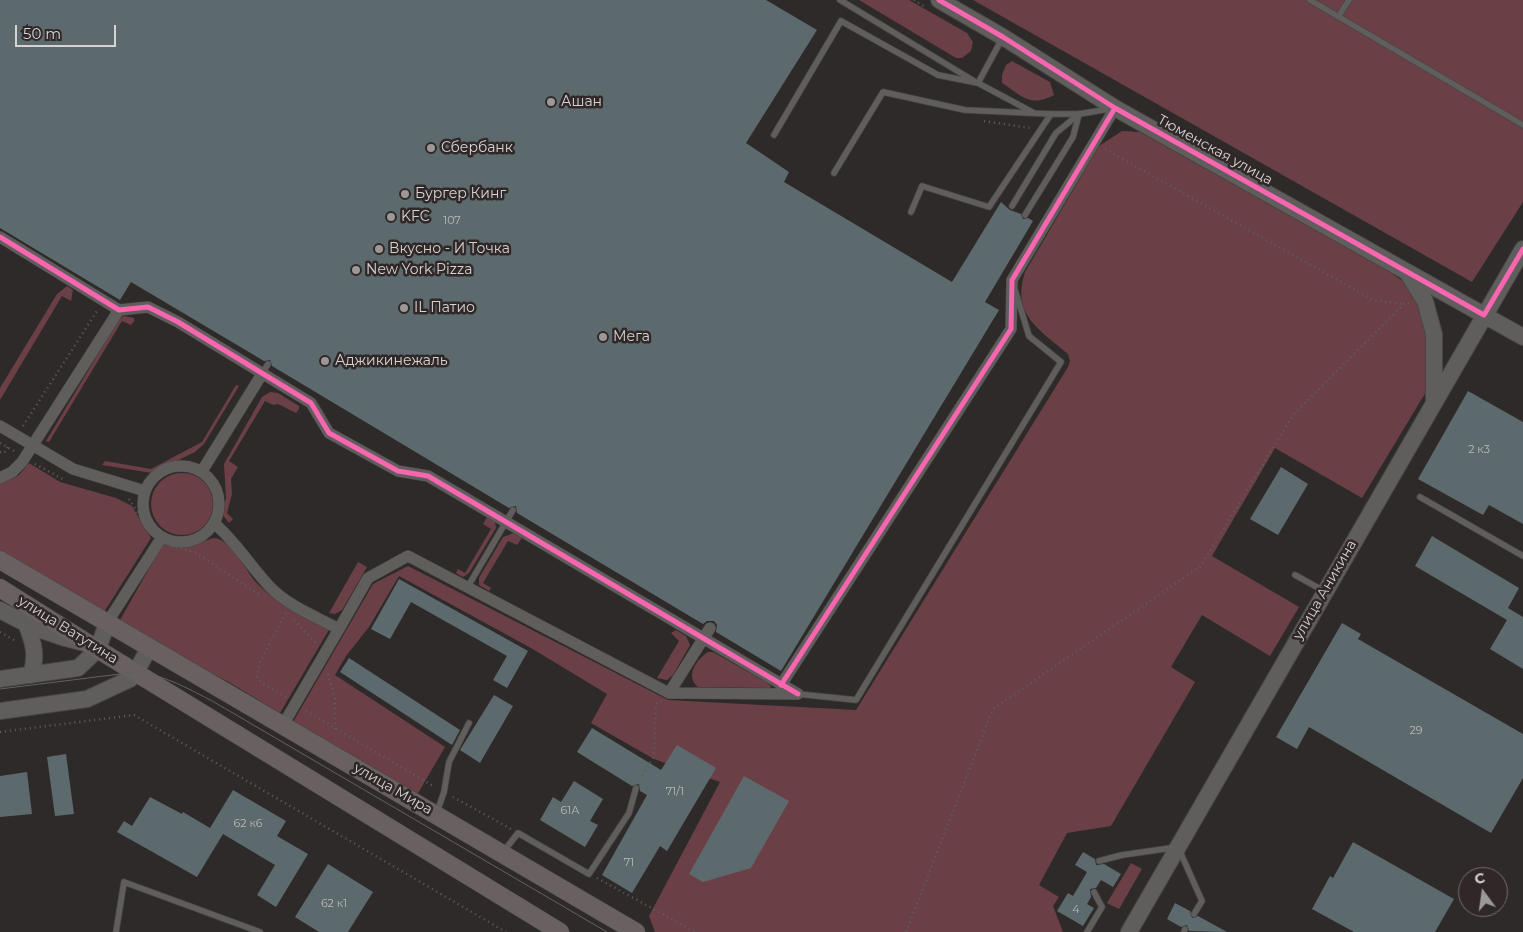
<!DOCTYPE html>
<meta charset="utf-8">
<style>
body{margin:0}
#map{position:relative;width:1523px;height:932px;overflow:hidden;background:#2e2a2a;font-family:Montserrat,sans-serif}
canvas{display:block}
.north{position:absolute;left:1458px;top:867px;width:50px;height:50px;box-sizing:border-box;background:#302828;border:1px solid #736c6c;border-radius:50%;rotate:346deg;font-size:14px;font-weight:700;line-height:20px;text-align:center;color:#d8d3d3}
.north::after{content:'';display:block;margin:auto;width:18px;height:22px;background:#9c9898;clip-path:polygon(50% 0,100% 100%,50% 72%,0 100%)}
.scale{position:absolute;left:15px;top:25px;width:101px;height:22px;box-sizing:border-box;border:2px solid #d8d3d3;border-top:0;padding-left:6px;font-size:15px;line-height:18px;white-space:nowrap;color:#d8d3d3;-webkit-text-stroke:4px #302828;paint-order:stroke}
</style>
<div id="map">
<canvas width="1523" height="932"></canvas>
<div class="north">С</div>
<div class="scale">50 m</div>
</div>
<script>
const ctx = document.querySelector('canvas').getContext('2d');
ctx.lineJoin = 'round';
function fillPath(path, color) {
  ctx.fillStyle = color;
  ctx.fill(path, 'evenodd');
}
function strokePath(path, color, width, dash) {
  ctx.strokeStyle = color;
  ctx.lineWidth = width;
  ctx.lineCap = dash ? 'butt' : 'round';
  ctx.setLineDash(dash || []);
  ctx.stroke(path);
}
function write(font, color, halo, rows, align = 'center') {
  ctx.font = font + ' Montserrat,sans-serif';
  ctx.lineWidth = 5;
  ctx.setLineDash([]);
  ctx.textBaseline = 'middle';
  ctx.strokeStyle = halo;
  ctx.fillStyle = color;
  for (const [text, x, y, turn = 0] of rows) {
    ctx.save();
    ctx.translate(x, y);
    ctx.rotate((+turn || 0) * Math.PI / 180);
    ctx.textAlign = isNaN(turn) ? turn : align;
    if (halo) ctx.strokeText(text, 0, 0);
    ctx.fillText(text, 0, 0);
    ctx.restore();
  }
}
const green = new Path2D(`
 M859,0H909L967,33L973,42L971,51L962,58H956Z
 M973,0H1523V202L1472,282Z
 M1012,61L1050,82L1054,95C1030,108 1022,96 1002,83V75L1006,65Z
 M1122,131L1140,132L1390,272L1414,289L1429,323V387L1362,498L1275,448L1212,556L1299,607L1270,656L1202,615L1171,667L1195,682L1111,826L1067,833L1039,885L1059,897L1053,906L1063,932H655L649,916L720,782L654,759L591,723L607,694L531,648L399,576L369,627L346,656L335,675L445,747L417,795L293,722L373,584L408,566L668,700L856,710L1068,367L1070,361L1068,354C1040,330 1011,315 1025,272L1099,146Z
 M67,286L73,290L71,301L62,296L0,400V388L57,294Z
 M124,316L134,318V321L131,325L122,321L49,442L46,441L119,319Z
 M236,385L239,386L204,444L195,452L152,473L102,465L105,461L151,469L202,442Z
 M270,392L278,393L299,406V409L296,413L278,404L273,405L265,401L229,461L238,467L231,479L232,494L227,513L233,519L229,523L222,514L226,498L224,464L262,397Z
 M29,463L60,482L116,498L132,506L151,538L104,612L0,551V484L19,475Z
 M151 504a31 31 0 1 1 62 0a31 31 0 1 1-62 0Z
 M487,517L495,522L496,528L469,573L463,577L456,573L458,569L465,573L491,529L483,524Z
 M514,533L522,538L517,545L508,541L483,583L491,588L489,591L479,585V578L503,537Z
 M213,538C232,539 244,568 255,581C274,603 304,616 330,628L280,713L227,681L172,654L120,620L163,544H196Z
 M358,562L367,567L342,610L335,614L329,613Z
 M676,630L686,636L690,645L673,675L667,680L657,678L679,641L671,633Z
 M708,652H713L766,682L771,686L770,688L698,687C685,676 696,660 708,652Z
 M1131,863L1142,869L1119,909L1107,903Z`);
const building = new Path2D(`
 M0,0H766L817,30L746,143L789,172L784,182L952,282L1001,202L1010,210L1021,214L1023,219L1028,218L1033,221L985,302L999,310L781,671L716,632L717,625L714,621H707L703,624L517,513L516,506L509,508L272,366L270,360L264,361L131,282L120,300L0,228Z
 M1468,391L1523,422V524L1489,505L1483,515L1418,479Z
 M1281,467L1308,484L1278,535L1250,519Z
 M1432,536L1519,588L1508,608L1523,617V669L1490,649L1507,620L1415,566Z
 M399,579L528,651L507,688L493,680L507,656L411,602L390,639L371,629Z
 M1342,623L1361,634L1358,639L1523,734V778L1491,833L1309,727L1297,749L1276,737Z
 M349,658L460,730L452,745L340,672Z
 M494,695L513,706L480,763L460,750Z
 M592,728L661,770L677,745L716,768L667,851L660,846L632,893L602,875L647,795L640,791L639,784L632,786L577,752Z
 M66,754L74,814L55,816L47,757Z
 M27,772L32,814L0,817V776Z
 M744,776L789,801L751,868L703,882L689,874Z
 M574,781L603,799L590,821L598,825L585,847L540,820L553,797L561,802Z
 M233,790L286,821L277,836L308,854L276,907L257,895L275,865L223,834L197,877L117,832L124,821L132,826L150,797L182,814L183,812L210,828Z
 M1353,842L1454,899L1435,932H1354L1312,909L1330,876L1333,878Z
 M1083,852L1095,859L1096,865L1104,864L1121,874L1113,887L1101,880L1096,888L1090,889L1091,897L1087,904L1094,908L1083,926L1057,911L1068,893L1073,896L1087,872L1075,865Z
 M328,864L373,892L348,932H319L295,917Z
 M1175,903L1190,911L1192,918L1198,916L1227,932L1189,931L1187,925L1181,927L1167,919Z`);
const path = new Path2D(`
 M914,0L925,7
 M984,121L1030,128
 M1105,149L1373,300L1404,304
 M23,426L97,311
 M0,443L16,452
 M0,452L4,453L8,447
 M35,464L63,479
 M129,499L151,532
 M171,546L196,553L260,595
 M286,613L260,662L257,676L261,682L287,698
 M294,620L316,643
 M0,632L16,641
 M328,674L335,699V729
 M306,711L435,787
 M0,732L134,715L506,932
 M640,780L654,756L656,704L661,701
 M453,797L511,829
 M597,878L695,932
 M906,932L993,709L1201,566L1293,415L1404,304L1409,303`);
const lane = new Path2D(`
 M840,0L974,81
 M1310,0L1523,125
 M1338,17L1349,0
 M1003,37L978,83L1034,113
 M774,135L841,21L938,75L978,83
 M834,173L883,92L965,110L1051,114H1079L1109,109
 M1012,206L1056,133L1079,114
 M911,212L922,186L989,207L1051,114
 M1025,215L1073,137L1079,114
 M262,374L268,364
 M1420,497L1523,556
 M1295,575L1324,591
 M467,588L513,510
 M798,694L856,700L1061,362L1029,336L1015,290
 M437,812L444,792L449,762L469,723
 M504,851L518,833L589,874L629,813L636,788
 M1099,861L1122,855L1178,847L1202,901L1194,914
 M116,932L124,882L260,932
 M1087,932L1102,907L1094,892
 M1184,932L1185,929`);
const street = new Path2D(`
 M0,237L119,310L148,307L178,322L311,403L329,433L398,471L428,476L798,694
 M0,426L73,469L145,491
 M143 504a38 38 0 1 1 76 0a38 38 0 1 1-76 0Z
 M202,471L262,374
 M0,478L12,472L22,462L119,310
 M215,524C236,542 251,567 270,587C288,606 317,617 339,629L368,578L408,556L669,693L795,694
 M107,623L162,537
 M781,685L1011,329L1012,280L1115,108
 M669,693L710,628
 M283,725L339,629`);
const secondary = new Path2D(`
 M939,0L1003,37L1115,108L1523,337
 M1407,272L1425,301L1434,334V399
 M0,610C28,626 53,636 84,643
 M27,626C34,644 37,656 31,675
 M0,679L78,668L98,649L107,623
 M0,711L87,699L130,679L136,672L149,648
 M1129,932L1523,249`);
const primary = new Path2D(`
 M0,560L636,932
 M0,588L89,644L560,932`);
const tram = new Path2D(`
 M0,689L136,672C165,675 189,689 214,702L607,932`);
const cycleway = new Path2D(`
 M939,0L1003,37L1115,108L1484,315L1523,249
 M0,237L119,310L148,307L178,322L311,403L329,433L398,471L428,476L798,694
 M781,685L1011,329L1012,280L1115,108`);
const markers = [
 [551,102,5,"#9c9898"],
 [431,148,5,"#9c9898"],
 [405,194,5,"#9c9898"],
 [391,217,5,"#9c9898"],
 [379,249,5,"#9c9898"],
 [356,270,5,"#9c9898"],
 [404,308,5,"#9c9898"],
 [603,337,5,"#9c9898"],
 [325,361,5,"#9c9898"]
];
const numberNames = [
 ["107",452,221],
 ["2 к3",1479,450],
 ["29",1416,731],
 ["71/1",675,792],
 ["61А",570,811],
 ["62 к6",248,824],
 ["71",629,863],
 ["62 к1",334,904],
 ["4",1076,910]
];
const poiNames = [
 ["Ашан",561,102],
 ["Сбербанк",441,148],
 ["Бургер Кинг",415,194],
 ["KFC",401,217],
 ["Вкусно - И Точка",389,249],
 ["New York Pizza",366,270],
 ["IL Патио",414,308],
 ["Мега",613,337],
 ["Аджикинежаль",335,361]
];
const streetNames = [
 ["Тюменская улица",1215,150,29],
 ["улица Аникина",1325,590,-60],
 ["улица Ватутина",68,630,32],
 ["улица Мира",393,789,30]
];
fillPath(green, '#6a4046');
fillPath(building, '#5d6a6d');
strokePath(lane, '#484545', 7);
strokePath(street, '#484545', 12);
strokePath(secondary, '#484545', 18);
strokePath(primary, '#484545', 19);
strokePath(path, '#605d5d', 2.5, [1, 4]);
strokePath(lane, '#605d5d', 5.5);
strokePath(street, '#605d5d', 11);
strokePath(secondary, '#605d5d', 16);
strokePath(primary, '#686061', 18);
strokePath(tram, '#646161', 1);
strokePath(cycleway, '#f766af', 5);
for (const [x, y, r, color] of markers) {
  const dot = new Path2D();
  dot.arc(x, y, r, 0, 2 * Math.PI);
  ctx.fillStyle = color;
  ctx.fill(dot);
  strokePath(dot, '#302828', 2);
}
write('11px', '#b9b9ba', null, numberNames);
write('14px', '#d8d3d3', '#302828', poiNames, 'left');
write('14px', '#d8d3d3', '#302828', streetNames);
</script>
